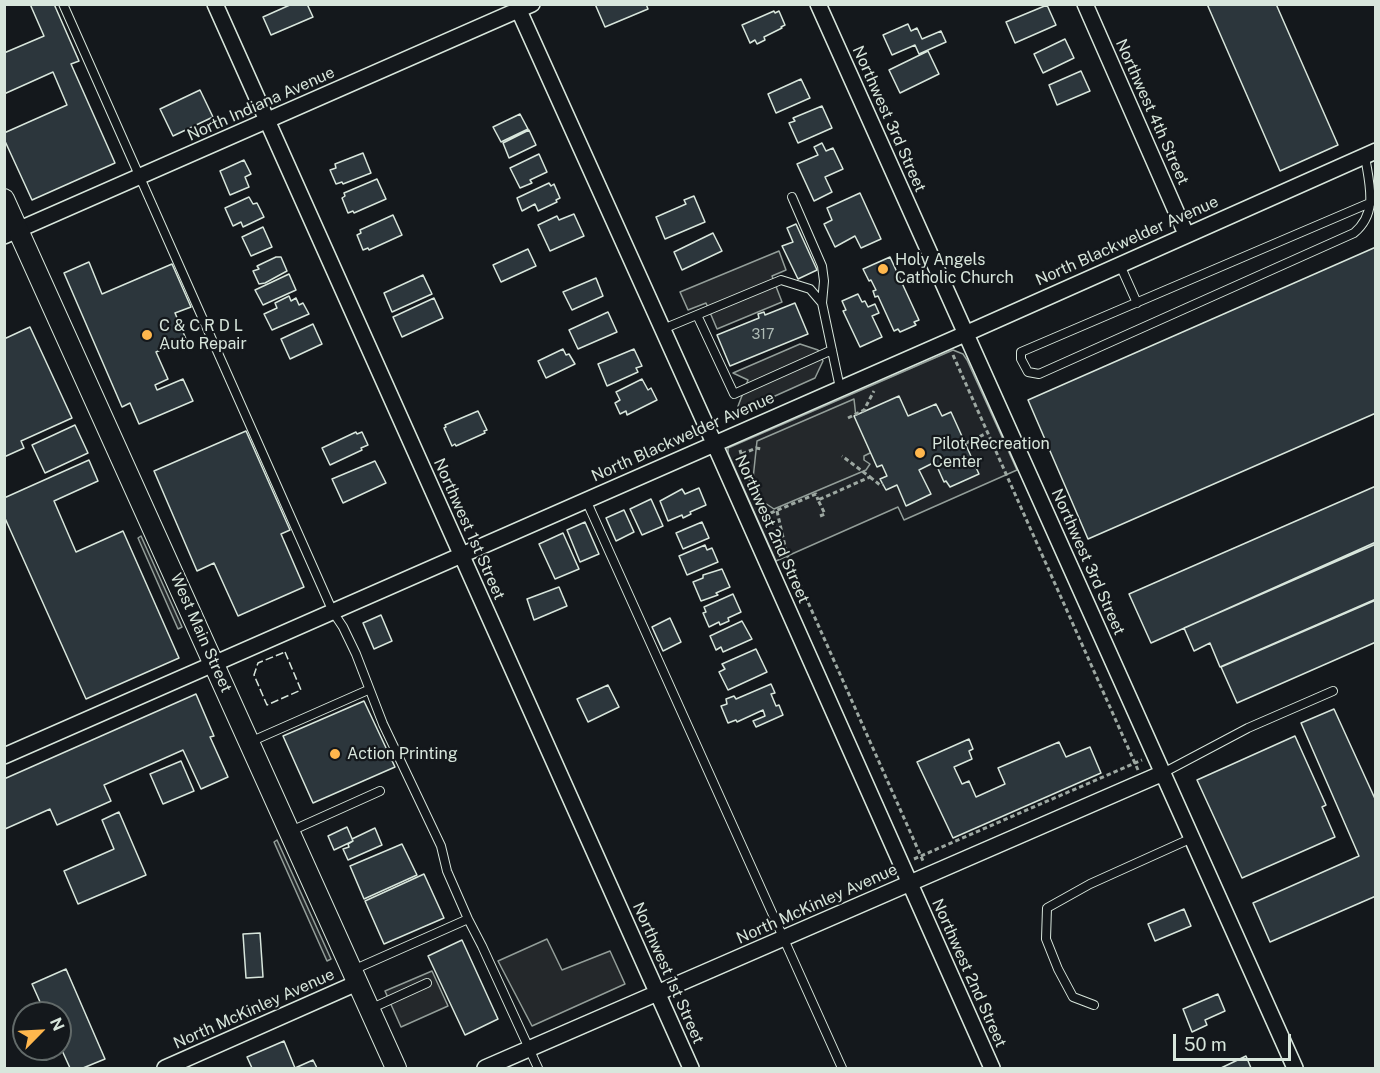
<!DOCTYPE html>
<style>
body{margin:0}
#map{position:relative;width:1380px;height:1073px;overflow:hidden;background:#14181c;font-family:"Public Sans",sans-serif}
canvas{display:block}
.frame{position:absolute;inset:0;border:6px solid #d8e6dc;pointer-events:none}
.north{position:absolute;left:12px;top:1001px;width:60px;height:60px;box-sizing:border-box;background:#14181c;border:2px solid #626a69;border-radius:50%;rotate:66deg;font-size:16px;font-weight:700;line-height:24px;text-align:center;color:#d8e6dc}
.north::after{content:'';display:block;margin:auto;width:21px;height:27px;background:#ffb74d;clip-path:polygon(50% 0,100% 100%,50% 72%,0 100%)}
.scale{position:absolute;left:1173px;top:1034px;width:118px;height:27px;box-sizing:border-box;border:3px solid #d8e6dc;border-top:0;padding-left:8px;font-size:18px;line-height:21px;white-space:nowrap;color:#d8e6dc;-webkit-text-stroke:4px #14181c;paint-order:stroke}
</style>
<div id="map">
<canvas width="1380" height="1073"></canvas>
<div class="frame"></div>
<div class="north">N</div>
<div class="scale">50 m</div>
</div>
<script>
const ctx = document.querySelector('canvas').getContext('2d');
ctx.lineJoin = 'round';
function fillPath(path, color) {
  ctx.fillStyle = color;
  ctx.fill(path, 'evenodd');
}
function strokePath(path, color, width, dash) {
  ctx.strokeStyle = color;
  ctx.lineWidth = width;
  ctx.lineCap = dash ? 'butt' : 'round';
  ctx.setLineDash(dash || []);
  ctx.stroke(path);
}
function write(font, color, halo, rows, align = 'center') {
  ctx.font = font + ' "Public Sans",sans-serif';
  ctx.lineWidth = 4.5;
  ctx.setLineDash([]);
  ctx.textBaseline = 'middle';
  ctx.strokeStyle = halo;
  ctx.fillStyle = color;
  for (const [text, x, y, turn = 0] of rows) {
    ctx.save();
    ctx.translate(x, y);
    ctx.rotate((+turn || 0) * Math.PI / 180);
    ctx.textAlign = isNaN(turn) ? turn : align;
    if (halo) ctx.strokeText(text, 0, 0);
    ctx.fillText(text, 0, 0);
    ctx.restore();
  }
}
const green = new Path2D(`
 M953,350L963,354L967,360L1017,470L904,520L898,507L776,561L728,453V448Z`);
const parking = new Path2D(`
 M779,251L786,270L772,276L782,302L717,329L706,303L688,310L680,292Z
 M800,344L818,350L823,361L815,378L735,414L748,380L733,373Z
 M854,399L856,417L872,452L864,456V460L870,464L866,470L774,509L762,501L753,479L757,441Z
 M141,536L182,627L178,629L138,538Z
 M277,840L331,959L327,961L274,842Z
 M547,939L562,970L610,951L625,984L532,1026L498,961Z
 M432,971L448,1006L401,1027L385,991Z`);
const building = new Path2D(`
 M30,4H54L79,61L71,64L115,163L32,200L4,139V133L67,105L53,72L4,94V53L44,36Z
 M292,4H307L313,17L271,35L263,17Z
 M595,4H646L648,9L605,27Z
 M1207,4H1276L1338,145L1280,171Z
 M1047,5L1056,25L1015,43L1006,22Z
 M774,11L775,13L779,11L785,25L781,27L782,28L764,37L765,40L757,44L755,40L750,43L742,25Z
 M908,24L911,31L917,28L922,39L941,31L946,42L919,54L915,45L892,55L883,35Z
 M1065,39L1074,58L1043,73L1034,54Z
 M928,51L939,74L900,93L889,70Z
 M1081,71L1090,91L1057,105L1049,85Z
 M801,79L810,98L776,113L768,94Z
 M200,90L213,117L173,136L160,109Z
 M822,106L832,128L798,143L789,123L795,121L793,118Z
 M520,114L528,129L501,142L493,127Z
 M529,130L536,145L509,158L503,143Z
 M822,143L826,151L833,148L843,169L825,177L832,192L814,201L797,164L818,155L814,147Z
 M363,153L371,173L343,184L342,182L336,184L330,170L336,168L335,164Z
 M539,154L547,172L530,180L532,183L520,188L510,168Z
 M244,160L251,174L245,177L249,187L230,195L220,171Z
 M377,179L386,199L354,213L353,211L348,213L342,198L345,196L344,193Z
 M549,183L551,186L554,184L560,198L556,200L557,202L538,211L535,204L522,211L517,198Z
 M860,193L881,239L861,248L855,236L835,247L824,224L832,220L827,208Z
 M694,196L705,222L665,239L656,217L686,204L684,200Z
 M249,197L253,204L257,203L264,217L243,227L241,222L233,226L225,208Z
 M574,214L584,236L550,251L538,225L557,216L559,220Z
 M393,215L402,235L369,250L368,248L363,250L357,235L361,233L360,230Z
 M796,224L817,270L798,279L782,246L793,242L787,228Z
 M263,227L272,247L251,256L242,237Z
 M713,233L722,251L682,270L674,252Z
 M1376,247V413L1088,539L1028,400Z
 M528,249L536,266L501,282L493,265Z
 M276,257H281L287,271L265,283L259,284L253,271L259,269L257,266Z
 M890,257L919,320L914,322L916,325L900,332L898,329L894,331L878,296L875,297L873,291L876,290L871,280L869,281L863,269Z
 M89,262L102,294L172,264L191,307L175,313L186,339L156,352L168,379L155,385L157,390L183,379L193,401L139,424L130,403L122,407L64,273Z
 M289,274L296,290L263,305L255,290Z
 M423,275L432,294L392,312L384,293Z
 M596,278L603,296L572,310L563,292Z
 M858,294L862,302L865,301L868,307L875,304L879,313L872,316L882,337L860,347L843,311L846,310L842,301Z
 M289,296L291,301L296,298L299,305L303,303L309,314L272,330L264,314L277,308L275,303Z
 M434,298L443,318L402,337L393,317Z
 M795,303L808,334L730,366L717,335L759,318L758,314L764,312L765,315Z
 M608,312L617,332L578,349L569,330Z
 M313,324L322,344L290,359L281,339Z
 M30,327L72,418L21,441L24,448L4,457V339Z
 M563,349L566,355L569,354L575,364L546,378L538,361Z
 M634,349L642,366L636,368L638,372L607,386L598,364Z
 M642,379L648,390L651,388L657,400L627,415L626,411L620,414L615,403L620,400L616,392Z
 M899,396L908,416L936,404L942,416L951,412L979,474L950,487L946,481L944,482L935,462L919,470L931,494L906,506L897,485L886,490L880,479L887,476L882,465L877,467L854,416Z
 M478,411L487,430L484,431L485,433L456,446L455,444L452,446L444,428L446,427L445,425Z
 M75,425L88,453L45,473L32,445Z
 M246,431L290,530L281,534L304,587L238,616L214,563L197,571L154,471Z
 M356,432L357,434L362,432L368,445L361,448L362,450L330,465L322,448Z
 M89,460L98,481L54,501L76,552L123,531L179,658L86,699L4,516V498Z
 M375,461L386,483L343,503L332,479Z
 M1376,486V542L1151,643L1129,594Z
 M699,488L706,505L690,512L691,514L683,518L682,515L668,521L660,501L682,489L685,494Z
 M651,499L663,526L642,535L630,509Z
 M624,510L634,532L616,541L606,518Z
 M585,522L599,554L580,562L567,530Z
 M702,522L709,538L683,549L676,533Z
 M563,533L579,569L555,579L539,544Z
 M1376,544V599L1220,667L1210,643L1194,651L1184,628Z
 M705,545L707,550L712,548L718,562L687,575L679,556Z
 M722,569L730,587L716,593L718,595L701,601L693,582L703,578V575Z
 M559,587L567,606L534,620L527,599Z
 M733,594L741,612L728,618L729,621L720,625L719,622L709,627L703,613L706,612L704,607Z
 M1376,600V642L1237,703L1221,667Z
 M381,615L392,641L374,649L363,623Z
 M670,618L681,642L663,651L652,627Z
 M742,621L752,639L723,652L721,647L716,650L710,636Z
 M756,649L767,672L728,690L719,672L725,669L722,664Z
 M771,684L775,693L771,694L776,706L779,705L783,715L756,727L753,721L765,716L763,710L737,722L736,720L728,723L721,706L727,704L726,699L734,696L736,699Z
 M608,685L619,707L588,722L577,699Z
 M196,694L214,736L210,737L228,777L201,789L183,750L104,785L111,801L57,825L50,809L5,829L4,779Z
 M364,701L395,767L313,803L283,736Z
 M1334,709L1376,801V896L1270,942L1253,903L1359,856L1301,723Z
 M1295,736L1326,805L1322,807L1335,837L1242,878L1197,780Z
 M969,739L973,749L969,751L972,759L954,767L962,784L969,781L976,797L1005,784L998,768L1059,742L1066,757L1090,747L1101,773L953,838L917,762Z
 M181,761L194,791L163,804L150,774Z
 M119,812L146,875L78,904L64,871L114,849L102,820Z
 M347,827L353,841L334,850L328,836Z
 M375,828L382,845L348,860L343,849L349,847L348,844L353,841L352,839Z
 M402,844L417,875L364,899L350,866Z
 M424,874L444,918L384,944L365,901Z
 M1184,909L1191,926L1155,941L1148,924Z
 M260,933L263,977L246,978L243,934Z
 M462,940L498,1019L465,1035L428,956Z
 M66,969L105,1059L83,1068H70L60,1046V1013H45L32,984Z
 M1218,994L1225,1011L1205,1020L1207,1025L1192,1032L1183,1009Z
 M284,1041L295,1068L313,1060L317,1068H252L247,1057Z
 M1246,1056L1251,1068H1221Z`);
const path = new Path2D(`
 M953,355L1138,770
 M848,418L864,410L874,391
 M966,443L987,433
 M740,450L746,471L766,515L816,494L818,500
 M742,454L756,448L762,449
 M870,477L880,485L883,484
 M777,511L787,555L924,863
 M820,516L825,514L818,500L870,477L842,456
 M914,859L1142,760`);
const service = new Path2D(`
 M63,4L333,612L343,627L356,654L383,724L441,846L447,871L468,919L482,946L538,1068
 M1365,156C1369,184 1379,212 1354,233L1039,374L1028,372L1021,359V352L1372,202
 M792,197L822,266L824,281L822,303
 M1120,265L1137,303
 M697,315L734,394L832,350
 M663,329L781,280L810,289L822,303L840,388
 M586,500L842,1068
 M250,742L368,690
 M1163,773L1248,728L1333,691
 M291,831L380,791
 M353,970L468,919
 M1094,1005L1073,997L1058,969L1046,939L1047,908L1090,884L1192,838
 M370,1009L427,983`);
const minor = new Path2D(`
 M215,4L691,1068
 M516,4L714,443L992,1068
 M818,4L1295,1068
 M1085,4L1186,234
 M4,236L532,4
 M4,756L965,334L1376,151
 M165,1068L357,983
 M485,1068L1163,773`);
const secondary = new Path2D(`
 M4,199L396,1068`);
const fence = new Path2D(`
 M285,652L301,690L267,705L254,675L258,663Z`);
const markers = [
 [883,269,6,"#ffb74d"],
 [147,335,6,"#ffb74d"],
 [920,453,6,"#ffb74d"],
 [335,754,6,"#ffb74d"]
];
const numberNames = [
 ["317",763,335]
];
const streetNames = [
 ["North Indiana Avenue",261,104,-24],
 ["Northwest 4th Street",1152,112,66],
 ["Northwest 3rd Street",889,119,66],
 ["North Blackwelder Avenue",1127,241,-24],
 ["North Blackwelder Avenue",683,437,-24],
 ["Northwest 1st Street",469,529,66],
 ["Northwest 2nd Street",772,529,66],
 ["Northwest 3rd Street",1088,562,66],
 ["West Main Street",201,633,66],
 ["North McKinley Avenue",817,904,-24],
 ["Northwest 1st Street",668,973,66],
 ["Northwest 2nd Street",969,973,66],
 ["North McKinley Avenue",254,1009,-24]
];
const poiNames = [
 ["Holy Angels",895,260],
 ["Catholic Church",895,278],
 ["C & C R D L",159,326],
 ["Auto Repair",159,344],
 ["Pilot Recreation",932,444],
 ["Center",932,462],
 ["Action Printing",347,754]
];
fillPath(green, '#202428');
strokePath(green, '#939e99', 1.5);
fillPath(parking, '#24282b');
strokePath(parking, '#939e99', 1.5);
fillPath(building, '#2c363c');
strokePath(building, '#d8e6dc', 1.5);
strokePath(service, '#d8e6dc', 10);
strokePath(minor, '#d8e6dc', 18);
strokePath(secondary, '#d8e6dc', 22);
strokePath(path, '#9da8a2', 3, [4.5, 3]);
strokePath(service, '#14181c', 8);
strokePath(minor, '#14181c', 15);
strokePath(secondary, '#14181c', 20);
strokePath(fence, '#d8e6dc', 1.5, [8, 3]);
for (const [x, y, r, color] of markers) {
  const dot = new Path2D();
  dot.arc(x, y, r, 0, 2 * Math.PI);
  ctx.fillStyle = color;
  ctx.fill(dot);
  strokePath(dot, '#14181c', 2);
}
write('14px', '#adbab4', null, numberNames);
write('16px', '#d8e6dc', '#14181c', streetNames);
write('16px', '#d8e6dc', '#14181c', poiNames, 'left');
</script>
